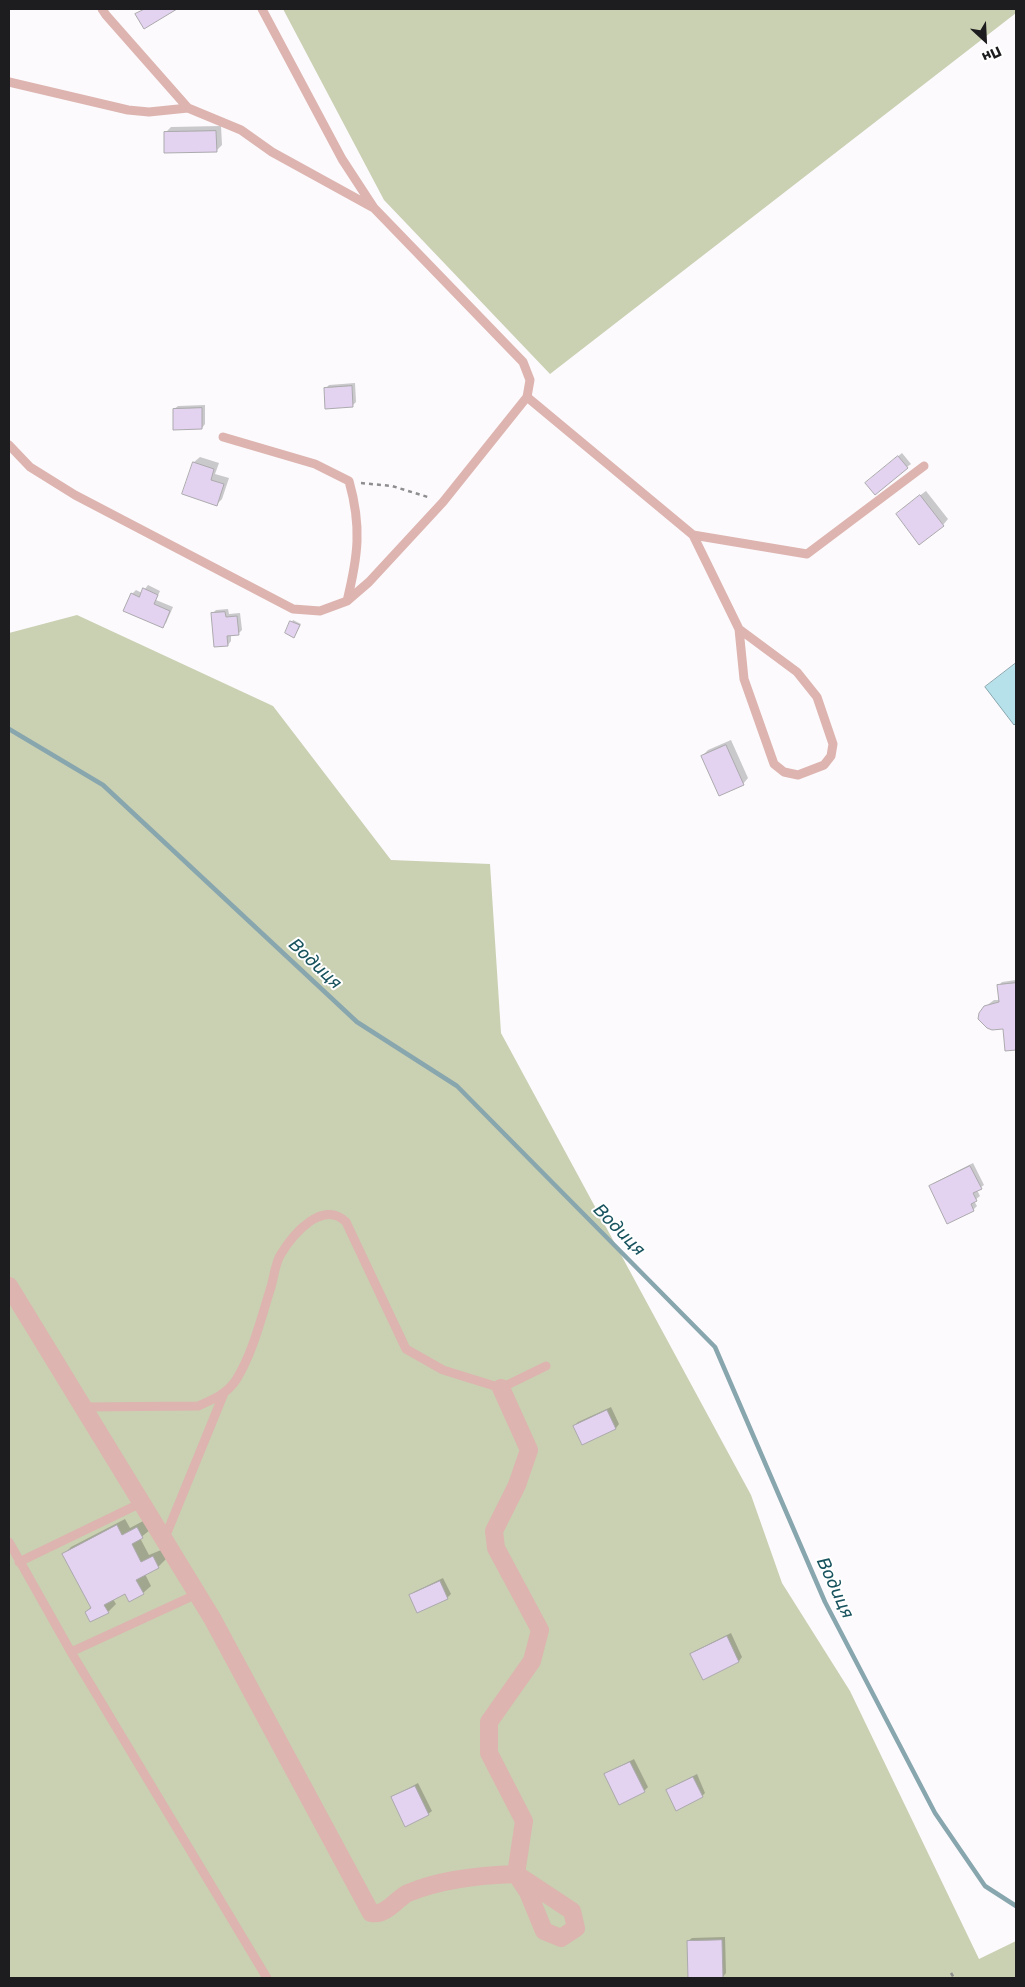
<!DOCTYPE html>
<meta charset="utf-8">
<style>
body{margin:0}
#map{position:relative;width:1025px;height:1987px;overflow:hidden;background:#fcfafd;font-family:Rubik,sans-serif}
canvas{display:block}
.frame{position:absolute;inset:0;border:10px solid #1d1c1e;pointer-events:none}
.north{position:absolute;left:960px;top:15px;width:50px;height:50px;-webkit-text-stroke:4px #fff;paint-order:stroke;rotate:155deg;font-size:14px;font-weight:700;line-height:20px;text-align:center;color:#1d1c1e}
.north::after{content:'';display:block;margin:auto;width:18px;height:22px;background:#1d1c1e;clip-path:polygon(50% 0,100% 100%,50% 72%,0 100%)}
</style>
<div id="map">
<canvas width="1025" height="1987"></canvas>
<div class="frame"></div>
<div class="north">Пн</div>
</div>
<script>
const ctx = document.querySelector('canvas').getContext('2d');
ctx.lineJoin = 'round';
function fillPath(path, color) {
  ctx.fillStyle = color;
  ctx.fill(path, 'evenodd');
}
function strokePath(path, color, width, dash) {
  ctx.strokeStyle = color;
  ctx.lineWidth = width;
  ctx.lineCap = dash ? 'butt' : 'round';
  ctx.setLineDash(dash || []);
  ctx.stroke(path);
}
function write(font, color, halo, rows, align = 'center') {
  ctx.font = font + ' Rubik,sans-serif';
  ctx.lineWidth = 4;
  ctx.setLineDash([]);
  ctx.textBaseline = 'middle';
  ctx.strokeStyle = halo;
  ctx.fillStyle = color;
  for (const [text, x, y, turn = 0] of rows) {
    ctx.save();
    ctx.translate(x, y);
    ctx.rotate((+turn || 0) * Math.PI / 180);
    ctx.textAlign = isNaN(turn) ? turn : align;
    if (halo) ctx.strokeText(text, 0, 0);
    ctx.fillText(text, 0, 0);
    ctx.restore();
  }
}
const green = new Path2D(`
 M283,9H1016V13L550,374L384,200Z
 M77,615L273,706L391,860L490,864L501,1033L751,1495L782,1583L850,1691L979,1959L1016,1941V1978H9V633Z`);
const water = new Path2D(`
 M1016,663V723L1014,725L985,687Z`);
const shadow = new Path2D(`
 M221,126L222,145L216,151L165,133L171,127Z
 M355,383L356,402L352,406L326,388L329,385Z
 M205,405V424L202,428L174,409L178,406Z
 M902,453L911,464L907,467L870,479Z
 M200,457L219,463L215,474L229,478L222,499L216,505L184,494L194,462Z
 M926,491L948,519L943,525L903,508Z
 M148,585L160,591L156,600L173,607L166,623L162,627L132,594L136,590L142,593Z
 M228,609L229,614L240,613L242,630L238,634L231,635V641L228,645L212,614L216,610Z
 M293,620L301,624L295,635L286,633Z
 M731,740L748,778L743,784L702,756L708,750Z
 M1016,980V1049L1006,1050L1004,1028L986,1006L994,1000H1000L998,986L1002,982Z
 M973,1163L984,1185L977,1190L980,1196L974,1201L977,1206L973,1210L930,1187L934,1183Z
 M611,1407L619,1424L616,1428L582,1443L574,1426L578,1422Z
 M125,1519L130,1528L145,1520L150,1530L140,1538L149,1555L161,1550L166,1559L158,1567L145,1574L151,1586L143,1593L126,1592L113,1599L116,1604L108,1612H86L91,1607L64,1554L71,1547Z
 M443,1578L451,1594L447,1598L410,1596L414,1592Z
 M731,1633L742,1657L739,1661L703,1678L692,1654L695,1651Z
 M634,1759L648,1787L644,1791L606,1774Z
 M697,1774L705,1793L702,1796L667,1790Z
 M418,1783L432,1811L428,1814L393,1797Z
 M725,1937L726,1973L723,1977L688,1941L692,1938Z`);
const stream = new Path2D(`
 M9,729L103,785L357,1022L457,1086L715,1347L825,1602L935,1813L985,1886L1016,1906`);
const building = new Path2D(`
 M145,9H177L144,29L135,14Z
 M216,131L217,152L164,153V132Z
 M352,386L353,407L325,409L324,388Z
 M202,408V429L173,430V409Z
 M898,456L908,468L875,495L865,483Z
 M193,462L214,469L211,480L224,484L217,506L182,494Z
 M920,495L944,526L919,545L896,514Z
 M143,588L158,595L154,604L170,611L163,628L123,611L131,593L139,597Z
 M225,612L226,617L237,616L239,635L227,636L228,646L214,647L211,613Z
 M290,621L300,625L294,638L285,633Z
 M726,745L744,785L719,796L701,756Z
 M1016,983V1050L1005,1051L1003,1029L992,1030L987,1028L978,1019L979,1013L984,1006L999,1002L997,985Z
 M970,1166L982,1189L973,1193L977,1201L971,1204L974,1211L947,1224L929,1186Z
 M607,1410L616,1429L582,1445L573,1426Z
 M117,1525L122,1535L137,1527L143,1538L132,1544L141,1562L153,1556L159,1568L136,1580L144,1594L129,1602L125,1594L104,1605L109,1613L90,1622L85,1612L91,1608L62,1554Z
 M440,1581L448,1599L417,1613L409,1595Z
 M727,1636L739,1662L703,1680L690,1654Z
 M630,1762L645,1792L619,1805L604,1774Z
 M693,1777L703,1797L676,1811L666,1790Z
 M415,1786L429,1815L405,1827L391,1797Z
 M722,1940L723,1978H688L687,1941Z`);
const path = new Path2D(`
 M361,483L392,486L431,498
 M951,1973L954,1978`);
const service = new Path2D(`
 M102,9L106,15L188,108
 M9,82L128,110L149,112L188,108L241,130L272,152L372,207
 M527,397L693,535L807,554L924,466
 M223,437L315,464L349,481C362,527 358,556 347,601
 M9,445L30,467L75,495L293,609L320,611L347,601L369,582L443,502L527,397L530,380L523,362L374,208L342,159L262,9
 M693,535L739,629L744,679L774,764L784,772L798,775L824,765L831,756L833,744L817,697L797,672L739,629
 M82,1407L198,1406C212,1400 227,1394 236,1380C253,1353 261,1318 271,1287C274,1277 275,1263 281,1254C293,1234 323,1199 346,1222L406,1349L443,1370L501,1388L546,1366
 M164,1540L224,1393
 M9,1542L71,1652L267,1978
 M19,1562L141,1503
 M71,1652L197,1594`);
const minor = new Path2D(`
 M9,1286L212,1618L371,1913C386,1916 396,1899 408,1893C442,1879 479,1875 516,1874L528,1892L544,1931L561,1938L576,1928L572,1911L516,1874L524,1821L489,1753V1722L532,1661L540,1630L496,1548L494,1531L517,1485L529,1450L501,1388`);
const waterNames = [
 ["Водиця",315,964,43],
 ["Водиця",619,1230,45],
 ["Водиця",835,1588,65]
];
fillPath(green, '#cad0b2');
fillPath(water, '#b6e1eb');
strokePath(water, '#88a6ae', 1);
fillPath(shadow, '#0003');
strokePath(stream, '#88a6ae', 4.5);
fillPath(building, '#e4d2f1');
strokePath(building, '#abaaad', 1);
strokePath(path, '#8e8d8f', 2.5, [4, 4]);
strokePath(service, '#ddb4af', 9);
strokePath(minor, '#ddb4af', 18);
write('italic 18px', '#18535e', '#fff', waterNames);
</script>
